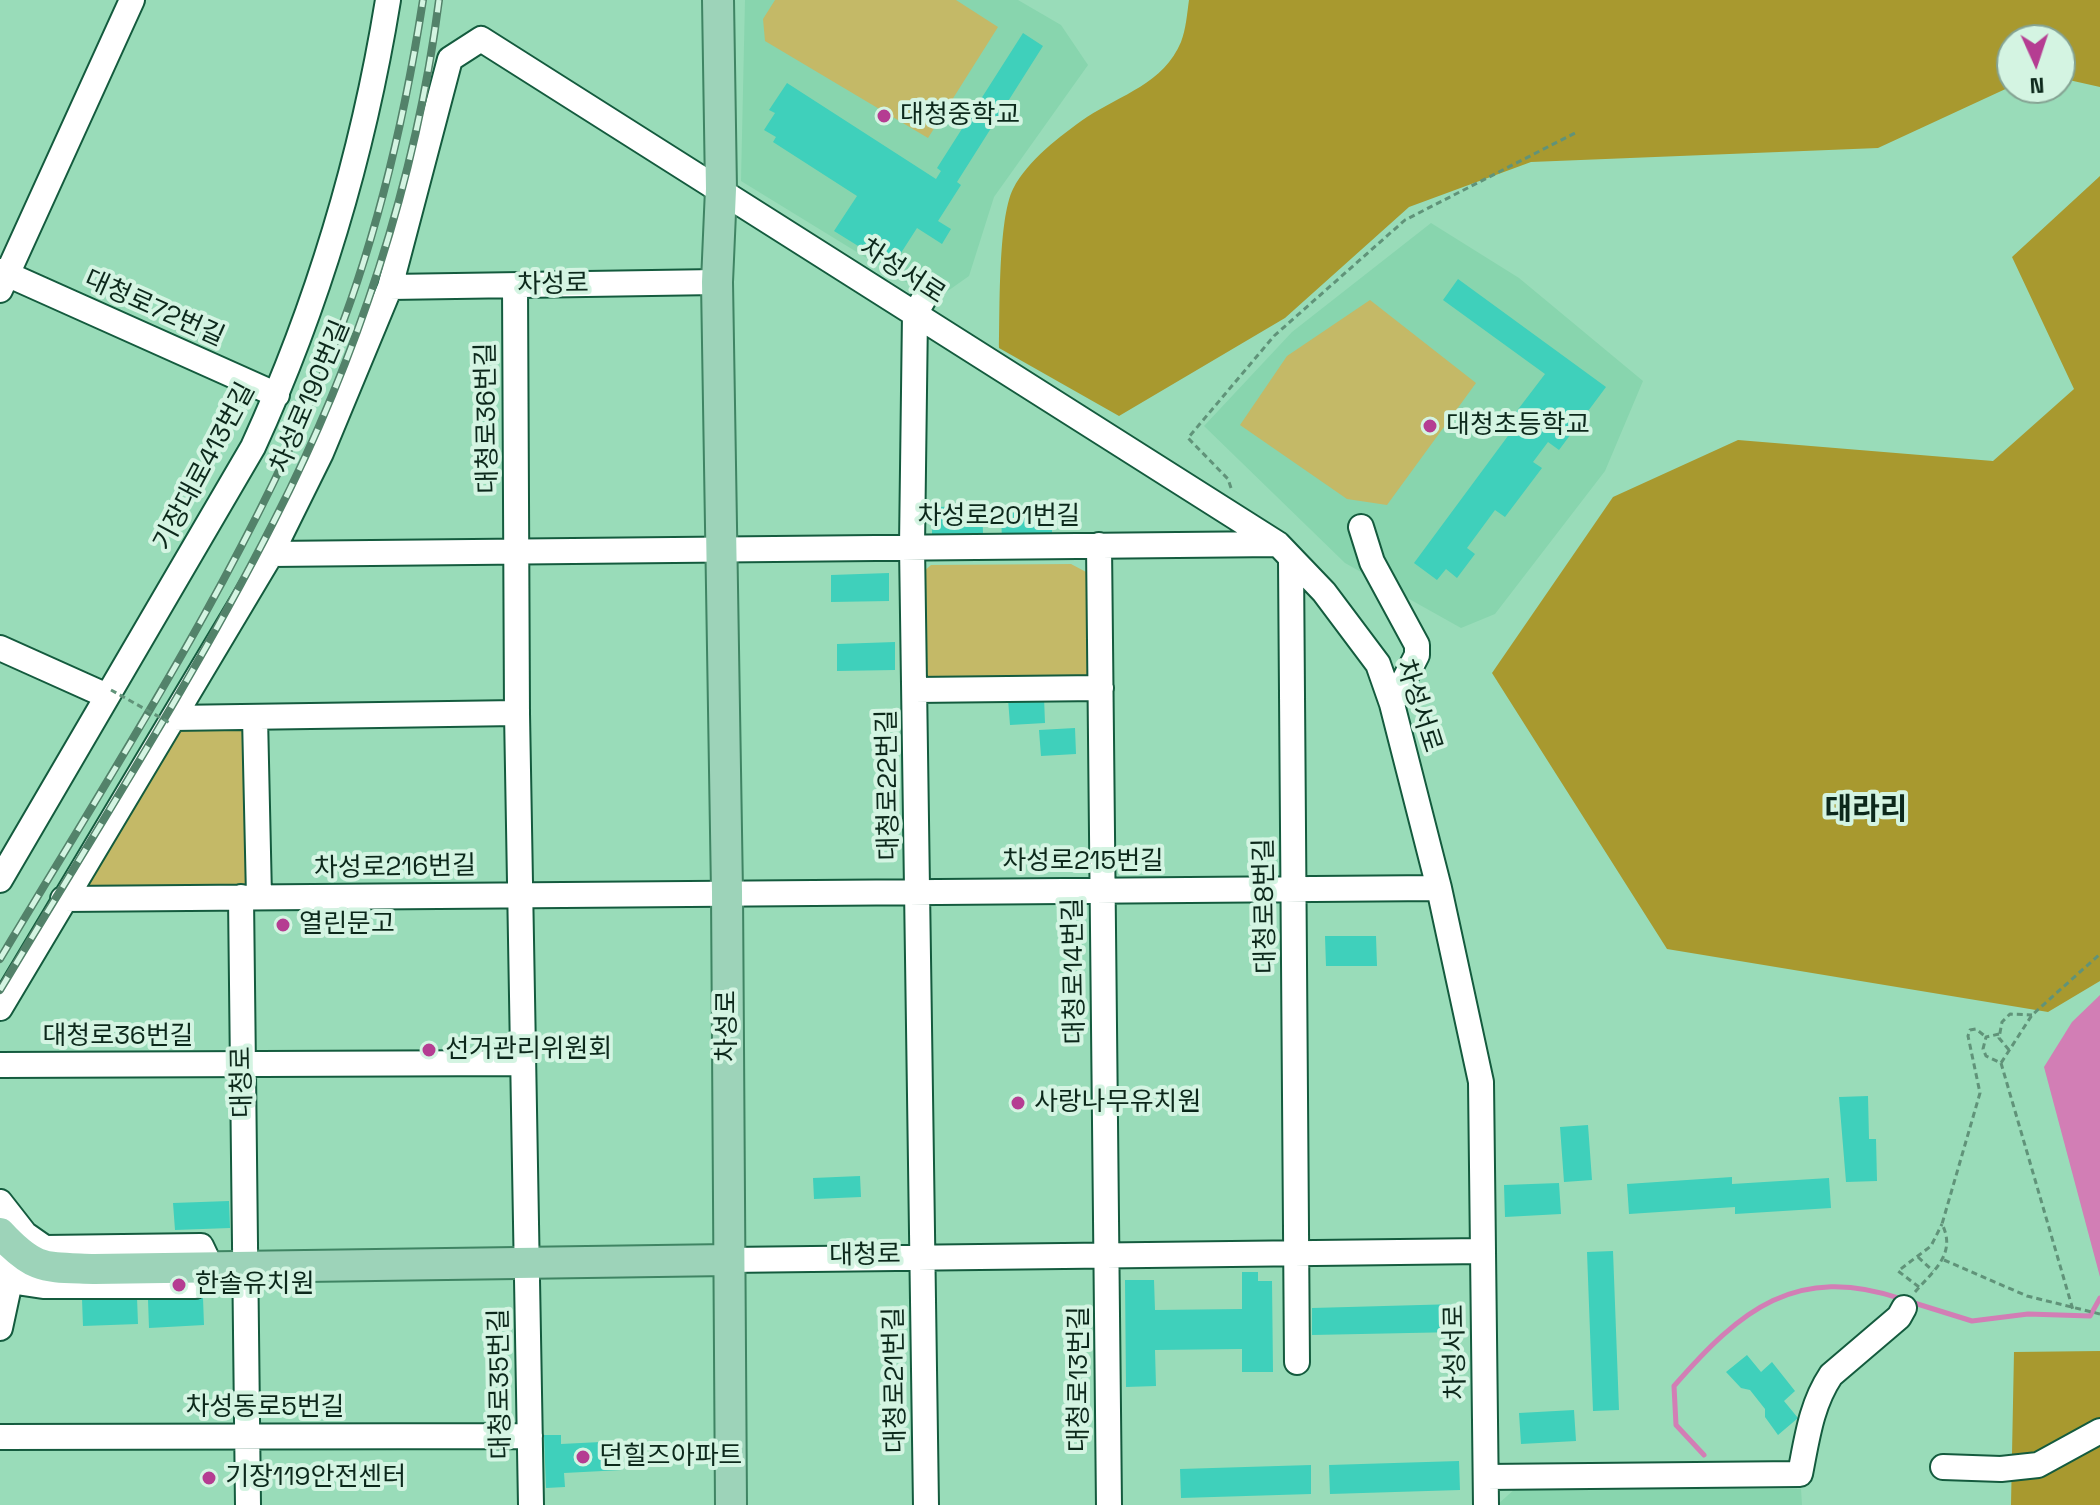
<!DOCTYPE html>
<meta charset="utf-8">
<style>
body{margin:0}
#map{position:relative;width:2100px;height:1505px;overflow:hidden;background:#99dcb9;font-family:"Space Grotesk",sans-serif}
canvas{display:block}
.north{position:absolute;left:1996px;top:24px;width:80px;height:80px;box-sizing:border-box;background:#d4f4e2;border:2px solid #84a292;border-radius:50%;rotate:177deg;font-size:22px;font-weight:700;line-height:32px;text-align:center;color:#0c281b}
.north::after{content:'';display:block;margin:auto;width:28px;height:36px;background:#b53d92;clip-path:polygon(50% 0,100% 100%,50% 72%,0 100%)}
</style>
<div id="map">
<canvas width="2100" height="1505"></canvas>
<div class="north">N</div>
</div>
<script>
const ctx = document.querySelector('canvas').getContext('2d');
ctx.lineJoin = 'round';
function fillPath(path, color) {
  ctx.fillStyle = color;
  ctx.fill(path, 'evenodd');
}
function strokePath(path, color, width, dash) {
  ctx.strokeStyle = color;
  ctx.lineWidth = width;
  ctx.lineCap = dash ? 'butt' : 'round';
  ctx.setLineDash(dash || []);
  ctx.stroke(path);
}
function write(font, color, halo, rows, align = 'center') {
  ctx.font = font + ' "Space Grotesk","Noto Sans KR",sans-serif';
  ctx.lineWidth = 8;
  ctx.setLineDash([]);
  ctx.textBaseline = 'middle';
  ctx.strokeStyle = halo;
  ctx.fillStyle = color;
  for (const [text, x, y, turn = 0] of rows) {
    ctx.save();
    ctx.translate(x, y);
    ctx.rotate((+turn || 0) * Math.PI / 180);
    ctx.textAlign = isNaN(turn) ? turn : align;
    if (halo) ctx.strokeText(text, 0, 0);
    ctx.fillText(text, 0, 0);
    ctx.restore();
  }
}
const built = new Path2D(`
 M745,0H1018L1061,25L1088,65L994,197L969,276L935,300L741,181Z
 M1431,223L1519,278L1643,381L1605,471L1495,614L1461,628L1345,563L1204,426L1292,332Z
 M1516,1488L1801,1489L1802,1505H1497Z`);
const green = new Path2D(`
 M775,0H956L998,27L928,138L765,41L763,19Z
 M1370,300L1476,383L1387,505L1347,499L1240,425L1287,356Z
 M1071,564L1088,573L1091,677L925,680L922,573L931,565Z
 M245,720L251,887L92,890L86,886L180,729Z`);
const forest = new Path2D(`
 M1189,0H2100V87L2060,78V40H2012V86L1878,148L1531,162L1409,207L1285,318L1119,416L999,348C1000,311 998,219 1013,189C1028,160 1060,136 1087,117C1121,95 1164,83 1181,42C1186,29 1187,14 1189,0Z
 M2100,176V981L2048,1012L1667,949L1492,673L1613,497L1738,440L1993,461L2074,389L2012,257Z
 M2100,1351V1505H2011L2014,1352Z`);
const water = new Path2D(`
 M2100,995V1277L2044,1067L2072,1022Z`);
const stream = new Path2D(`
 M1911,1302L1972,1321L2028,1314L2090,1316L2100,1298
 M1704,1455L1676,1425L1674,1386C1740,1310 1796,1263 1902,1299`);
const building = new Path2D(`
 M1023,33L1043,46L957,182L961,185L938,221L951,229L942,244L917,228L892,267L834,231L857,196L773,142L776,137L764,130L775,113L769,110L787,83L936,179L941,171L937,168Z
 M1458,279L1606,387L1559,450L1548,442L1533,462L1542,468L1505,517L1495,510L1467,548L1475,554L1457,578L1446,569L1437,580L1414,563L1519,421L1513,416L1545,374L1443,300Z
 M982,506L983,533L932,534V507Z
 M1052,512V539L1002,541L1001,513Z
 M889,573V601L831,602V575Z
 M895,642V670L837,671V644Z
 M1044,697L1045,723L1010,725L1008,699Z
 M1075,728L1076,754L1041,756L1039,730Z
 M1325,936H1376L1377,966H1326Z
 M1868,1096L1869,1139H1876L1877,1181L1846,1182L1839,1097Z
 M1588,1125L1592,1180L1564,1182L1560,1127Z
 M860,1176L861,1197L814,1199L813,1178Z
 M1732,1177V1184L1829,1178L1831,1208L1735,1214V1207L1629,1214L1627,1184Z
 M1559,1183L1561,1214L1505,1217L1504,1185Z
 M229,1201L230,1228L175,1230L173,1203Z
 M1613,1251L1619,1410L1593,1411L1587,1252Z
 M1242,1272H1258V1281H1272L1273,1372H1242V1349L1155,1350L1156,1386L1126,1387L1125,1280H1154L1155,1310L1242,1309Z
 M137,1297L138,1324L83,1326L82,1299Z
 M203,1298L204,1325L149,1328L148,1300Z
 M1457,1304L1458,1332L1312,1335V1308Z
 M1747,1355L1761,1372L1772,1362L1795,1391L1784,1401L1798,1418L1778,1435L1765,1417V1409L1750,1390L1741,1388L1726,1372Z
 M1574,1410L1576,1441L1521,1444L1519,1413Z
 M544,1435H561V1444L621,1441L622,1470L564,1473L565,1487L546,1488Z
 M1459,1461L1460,1490L1330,1494L1329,1465Z
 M1311,1465V1494L1181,1498L1180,1469Z`);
const path = new Path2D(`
 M1231,488L1228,479L1188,438L1274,336L1405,220L1575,133
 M1999,1034L1986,1037L1983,1049L1986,1056L2001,1063L2032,1015L2100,954
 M2009,1050L1999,1038L2002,1022L2010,1014L2032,1015
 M2001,1063L2073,1310
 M1918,1257L1933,1271
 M1944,1260L2027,1296L2100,1314
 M1919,1287L1898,1271L1931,1246L1942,1224
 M1915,1292C1933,1271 1957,1254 1942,1224L1980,1093L1968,1036L1970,1030L1976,1029L1986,1037`);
const minor = new Path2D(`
 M0,271L277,395
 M515,286L517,713L531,1505
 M390,287L717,282
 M0,290L132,0
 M1361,527L1372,562L1417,645V655L1392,704
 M1099,545L1109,1505
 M271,554L1278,544
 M1291,561L1297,1362
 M0,648L107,696
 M915,690L1101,688
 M255,717L259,897
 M173,718L517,713
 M0,880L253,447C318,305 363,154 388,0
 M241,897L248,1505
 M63,899L1439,888
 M0,1008L271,554L321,453L390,287L450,59L481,39L1278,544L1324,592L1378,664L1392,704L1439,888L1481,1082L1486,1505
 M0,1065L523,1063
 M0,1202L25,1234L45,1248L201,1246L211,1267L195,1286H43L23,1283L0,1266
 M728,1260L1483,1251
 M0,1328L11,1277
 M0,1437L530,1436
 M1943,1467L2001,1469L2038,1465L2100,1431
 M1486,1477L1800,1474C1807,1439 1811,1405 1831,1375L1899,1317L1904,1308
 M926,1505L912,546L915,314L926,295`);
const major = new Path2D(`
 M718,0L721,189L717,282L727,892L731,1505
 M0,1233C35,1271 45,1267 94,1269L728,1260`);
const rail = new Path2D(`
 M0,959C116,765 242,572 328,361C375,246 404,123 423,0
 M0,990C93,835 192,682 274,521C357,359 416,181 439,0`);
const pathBridge = new Path2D(`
 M111,690L170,723`);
const markers = [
 [884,116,8,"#b53d92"],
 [1430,426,8,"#b53d92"],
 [283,925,8,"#b53d92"],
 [429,1050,8,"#b53d92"],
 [1018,1103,8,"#b53d92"],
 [179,1285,8,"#b53d92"],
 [583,1457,8,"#b53d92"],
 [209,1478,8,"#b53d92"]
];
const poiNames = [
 ["대청중학교",900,116],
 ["대청초등학교",1446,426],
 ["열린문고",299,925],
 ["선거관리위원회",445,1050],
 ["사랑나무유치원",1034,1103],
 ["한솔유치원",195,1285],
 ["던힐즈아파트",599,1457],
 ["기장119안전센터",225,1478]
];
const streetNames = [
 ["차성서로",902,272,33],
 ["차성로",553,285,-1],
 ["대청로72번길",154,309,24],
 ["차성로190번길",311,397,-67],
 ["대청로36번길",488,418,-91],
 ["기장대로413번길",205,467,-62],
 ["차성로201번길",999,517],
 ["차성서로",1418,706,72],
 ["대청로22번길",889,785,-91],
 ["차성로215번길",1083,862],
 ["차성로216번길",395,868,-1],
 ["대청로8번길",1266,906,-91],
 ["대청로14번길",1075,971,-91],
 ["차성로",728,1026,-90],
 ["대청로36번길",118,1037],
 ["대청로",243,1082,-91],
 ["대청로",865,1256,-1],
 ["차성서로",1456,1352,-91],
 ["대청로13번길",1080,1379,-90],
 ["대청로21번길",896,1380,-91],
 ["대청로35번길",501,1384,-91],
 ["차성동로5번길",265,1408]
];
const quarterNames = [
 ["대라리",1866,811]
];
fillPath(built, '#88d5ae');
fillPath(green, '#c4b967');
fillPath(forest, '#a8992f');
fillPath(water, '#d27eb5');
strokePath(stream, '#d27eb5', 5);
fillPath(building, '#3fd0bb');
strokePath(minor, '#145b3e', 28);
strokePath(major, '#3f8463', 34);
strokePath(path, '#609379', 3, [6, 4]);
strokePath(minor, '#fff', 24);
strokePath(major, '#9dd3b9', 30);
strokePath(rail, '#53826a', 8);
strokePath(rail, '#d4f4e2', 5, [15]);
strokePath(pathBridge, '#609379', 3, [6, 4]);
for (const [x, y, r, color] of markers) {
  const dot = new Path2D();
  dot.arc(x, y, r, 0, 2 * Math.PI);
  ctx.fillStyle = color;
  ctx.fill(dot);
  strokePath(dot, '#d4f4e2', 3);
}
write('26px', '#0c281b', '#d4f4e2', poiNames, 'left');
write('26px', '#0c281b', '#d4f4e2', streetNames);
write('bold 30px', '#0c281b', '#d4f4e2', quarterNames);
</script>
